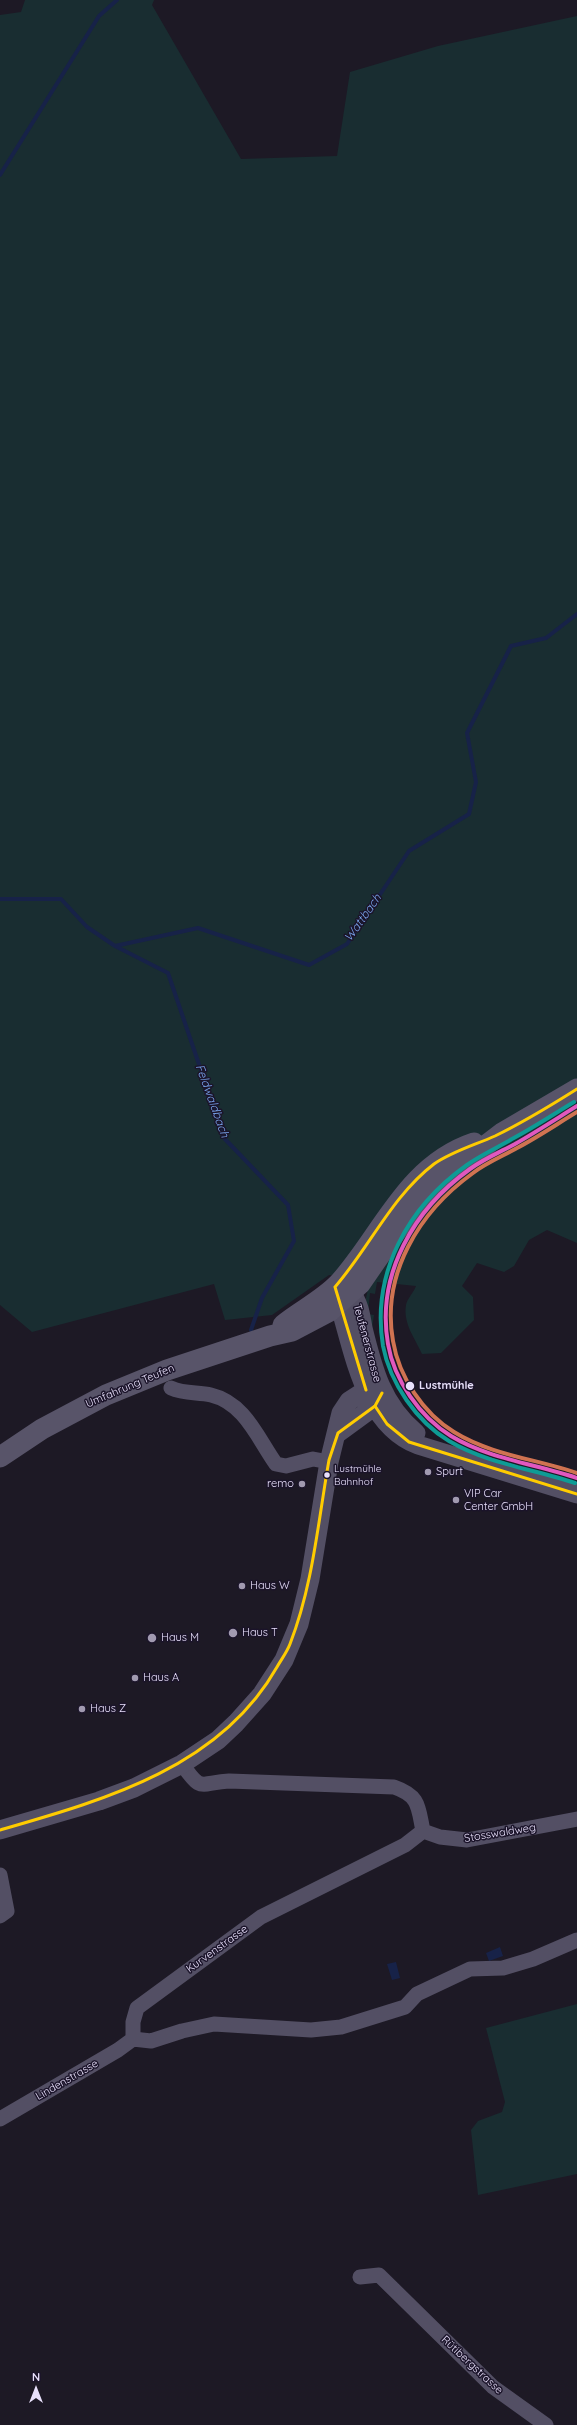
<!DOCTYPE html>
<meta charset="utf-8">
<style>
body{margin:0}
#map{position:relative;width:577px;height:2425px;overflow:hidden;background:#1d1925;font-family:Quicksand,sans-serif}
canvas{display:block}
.north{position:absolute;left:16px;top:2369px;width:40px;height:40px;-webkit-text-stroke:3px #1b142a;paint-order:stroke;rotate:0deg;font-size:11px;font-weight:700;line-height:16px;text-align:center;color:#e8e0fb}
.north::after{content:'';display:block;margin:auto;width:14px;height:18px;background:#e8e0fb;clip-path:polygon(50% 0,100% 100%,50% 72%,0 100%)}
</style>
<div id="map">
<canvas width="577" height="2425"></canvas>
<div class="north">N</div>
</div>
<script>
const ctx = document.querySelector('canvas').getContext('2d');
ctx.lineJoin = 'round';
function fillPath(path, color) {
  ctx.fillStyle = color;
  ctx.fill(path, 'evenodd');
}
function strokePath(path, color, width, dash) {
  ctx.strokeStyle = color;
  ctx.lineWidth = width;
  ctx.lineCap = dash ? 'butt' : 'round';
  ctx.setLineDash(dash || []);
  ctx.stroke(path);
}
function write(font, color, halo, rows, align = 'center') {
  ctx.font = font + ' Quicksand,sans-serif';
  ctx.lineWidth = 3;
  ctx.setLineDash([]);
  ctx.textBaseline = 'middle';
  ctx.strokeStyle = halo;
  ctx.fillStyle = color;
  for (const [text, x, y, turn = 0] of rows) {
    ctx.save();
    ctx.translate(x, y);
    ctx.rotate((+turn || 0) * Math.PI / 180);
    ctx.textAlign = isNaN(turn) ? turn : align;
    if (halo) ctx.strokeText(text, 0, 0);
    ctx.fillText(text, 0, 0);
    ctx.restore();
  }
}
const green = new Path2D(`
 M25,0H154L152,5L241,159L337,156L350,72L438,46L577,16V1243L547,1230L529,1240L514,1266L504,1272L477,1263L462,1286L473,1297L474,1320L441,1353L422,1354C415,1338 403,1324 406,1305C407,1299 414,1292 416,1286L377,1282L375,1294L370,1293L368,1314L374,1315L371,1335L365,1302L370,1281L329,1275L272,1315L225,1320L214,1284L32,1332L0,1305V15L21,12Z
 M577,2004V2174L478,2195L471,2130L478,2121L502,2112L505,2102L486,2028Z`);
const water = new Path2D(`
 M500,1947L503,1956L489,1961L486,1953Z
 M396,1962L400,1978L392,1980L387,1964Z`);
const stream = new Path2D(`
 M0,175L99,16L117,0
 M0,899H61L87,927L115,946L198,928L309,965L347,944L409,851L469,814L476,782L467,733L511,646L546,638L577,614
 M115,946L168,973L224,1138L288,1205L294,1241L262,1298L251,1330`);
const minor = new Path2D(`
 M171,1388C184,1394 198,1392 211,1395C245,1403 258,1439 276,1464L286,1466L313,1459L329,1462
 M182,1764C202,1793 199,1783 229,1781L394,1787C420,1796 418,1807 423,1831
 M423,1831L440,1837L467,1840L577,1819
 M0,1875L7,1911L0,1916
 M133,2039L151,2041L182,2031L214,2024L311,2030L341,2027L405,2007L417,1994L470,1969L503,1968L533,1959L577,1940
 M133,2039V2022L137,2008L261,1917L405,1845L423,1831
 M0,2119L118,2050L133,2039
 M360,2277L379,2275L493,2387L546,2425`);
const tertiary = new Path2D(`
 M351,1293C359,1302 361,1316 363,1328C373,1369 382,1405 416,1433
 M339,1304C354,1352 364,1424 418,1445L577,1494
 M338,1433L375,1406L381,1395
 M0,1830L99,1801L134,1788L182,1764L218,1740L236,1723L262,1694L284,1660L299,1624L310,1579L329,1462L341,1413L349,1401L366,1390`);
const secondary = new Path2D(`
 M283,1325C300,1311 323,1300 339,1283C383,1234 406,1166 474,1143
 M0,1457L42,1429L106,1395L167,1370L270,1336L292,1331L330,1311L360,1284L411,1210L435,1184L502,1133L577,1089`);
const bus1 = new Path2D(`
 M335,1287C369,1248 392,1196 434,1164C453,1151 475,1145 495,1136C524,1122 550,1106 577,1089
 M335,1287L366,1390
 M0,1830C104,1800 220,1768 277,1667C281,1660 287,1652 290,1644C313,1585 318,1522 329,1460L338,1433L375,1406L382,1393`);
const bus2 = new Path2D(`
 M375,1406L387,1424L409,1442L577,1494`);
const rail1 = new Path2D(`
 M577,1106C556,1119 536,1132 515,1144C500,1152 484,1159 470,1169C414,1209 376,1274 388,1344C394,1380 420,1417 451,1436C489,1459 536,1464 577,1478`);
const rail2 = new Path2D(`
 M574,1102C554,1114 533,1128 512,1139C497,1148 481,1155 467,1165C408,1207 371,1273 383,1346C390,1383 417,1422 449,1441C488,1464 534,1469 575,1483`);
const rail3 = new Path2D(`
 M577,1112C557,1124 538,1137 517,1148C503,1156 486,1163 473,1173C419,1212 381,1274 393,1341C399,1377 423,1413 454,1432C491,1455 536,1459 577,1473`);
const markers = [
 [410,1386,5,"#e8e0fb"],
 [428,1472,4,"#a19ab0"],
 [327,1475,3.5,"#e8e0fb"],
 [302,1484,4,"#a19ab0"],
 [456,1500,4,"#a19ab0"],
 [242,1586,4,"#a19ab0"],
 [233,1633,5,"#a19ab0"],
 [152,1638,5,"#a19ab0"],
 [135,1678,4,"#a19ab0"],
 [82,1709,4,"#a19ab0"]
];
const busNames = [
 ["Lustmühle",334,1469],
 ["Bahnhof",334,1482]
];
const streetNames = [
 ["Teufenerstrasse",367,1343,75],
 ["Umfahrung Teufen",130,1386,-23],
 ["Stosswaldweg",500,1833,-9],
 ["Kurvenstrasse",217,1949,-36],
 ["Lindenstrasse",67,2080,-30],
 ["Rütibergstrasse",472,2365,43]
];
const stopNames = [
 ["Lustmühle",419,1386]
];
const poiNames = [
 ["Spurt",436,1472],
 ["remo",294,1484,"right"],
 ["VIP Car",464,1494],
 ["Center GmbH",464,1507],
 ["Haus W",250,1586],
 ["Haus T",242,1633],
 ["Haus M",161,1638],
 ["Haus A",143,1678],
 ["Haus Z",90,1709]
];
const waterNames = [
 ["Wattbach",363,918,-55],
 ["Feldwaldbach",212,1101,70]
];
fillPath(green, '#192d31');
fillPath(water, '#172248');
strokePath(stream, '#172248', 4);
strokePath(minor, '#534f64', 15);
strokePath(tertiary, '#534f64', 19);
strokePath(secondary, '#585469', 21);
strokePath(bus1, '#fc0', 3);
strokePath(bus2, '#fc0', 3);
strokePath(rail1, '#e158bf', 4);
strokePath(rail2, '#0e9b95', 4);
strokePath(rail3, '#d07351', 4);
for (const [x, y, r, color] of markers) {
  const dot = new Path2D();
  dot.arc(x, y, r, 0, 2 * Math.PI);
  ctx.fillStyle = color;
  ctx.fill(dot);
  strokePath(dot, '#1b142a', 1.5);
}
write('10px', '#e8e0fb', '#1b142a', busNames, 'left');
write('11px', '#e8e0fb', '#1b142a', streetNames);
write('bold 11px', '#e8e0fb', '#1b142a', stopNames, 'left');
write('11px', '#e8e0fb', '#1b142a', poiNames, 'left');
write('italic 12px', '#7aa7f0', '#1b142a', waterNames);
</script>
